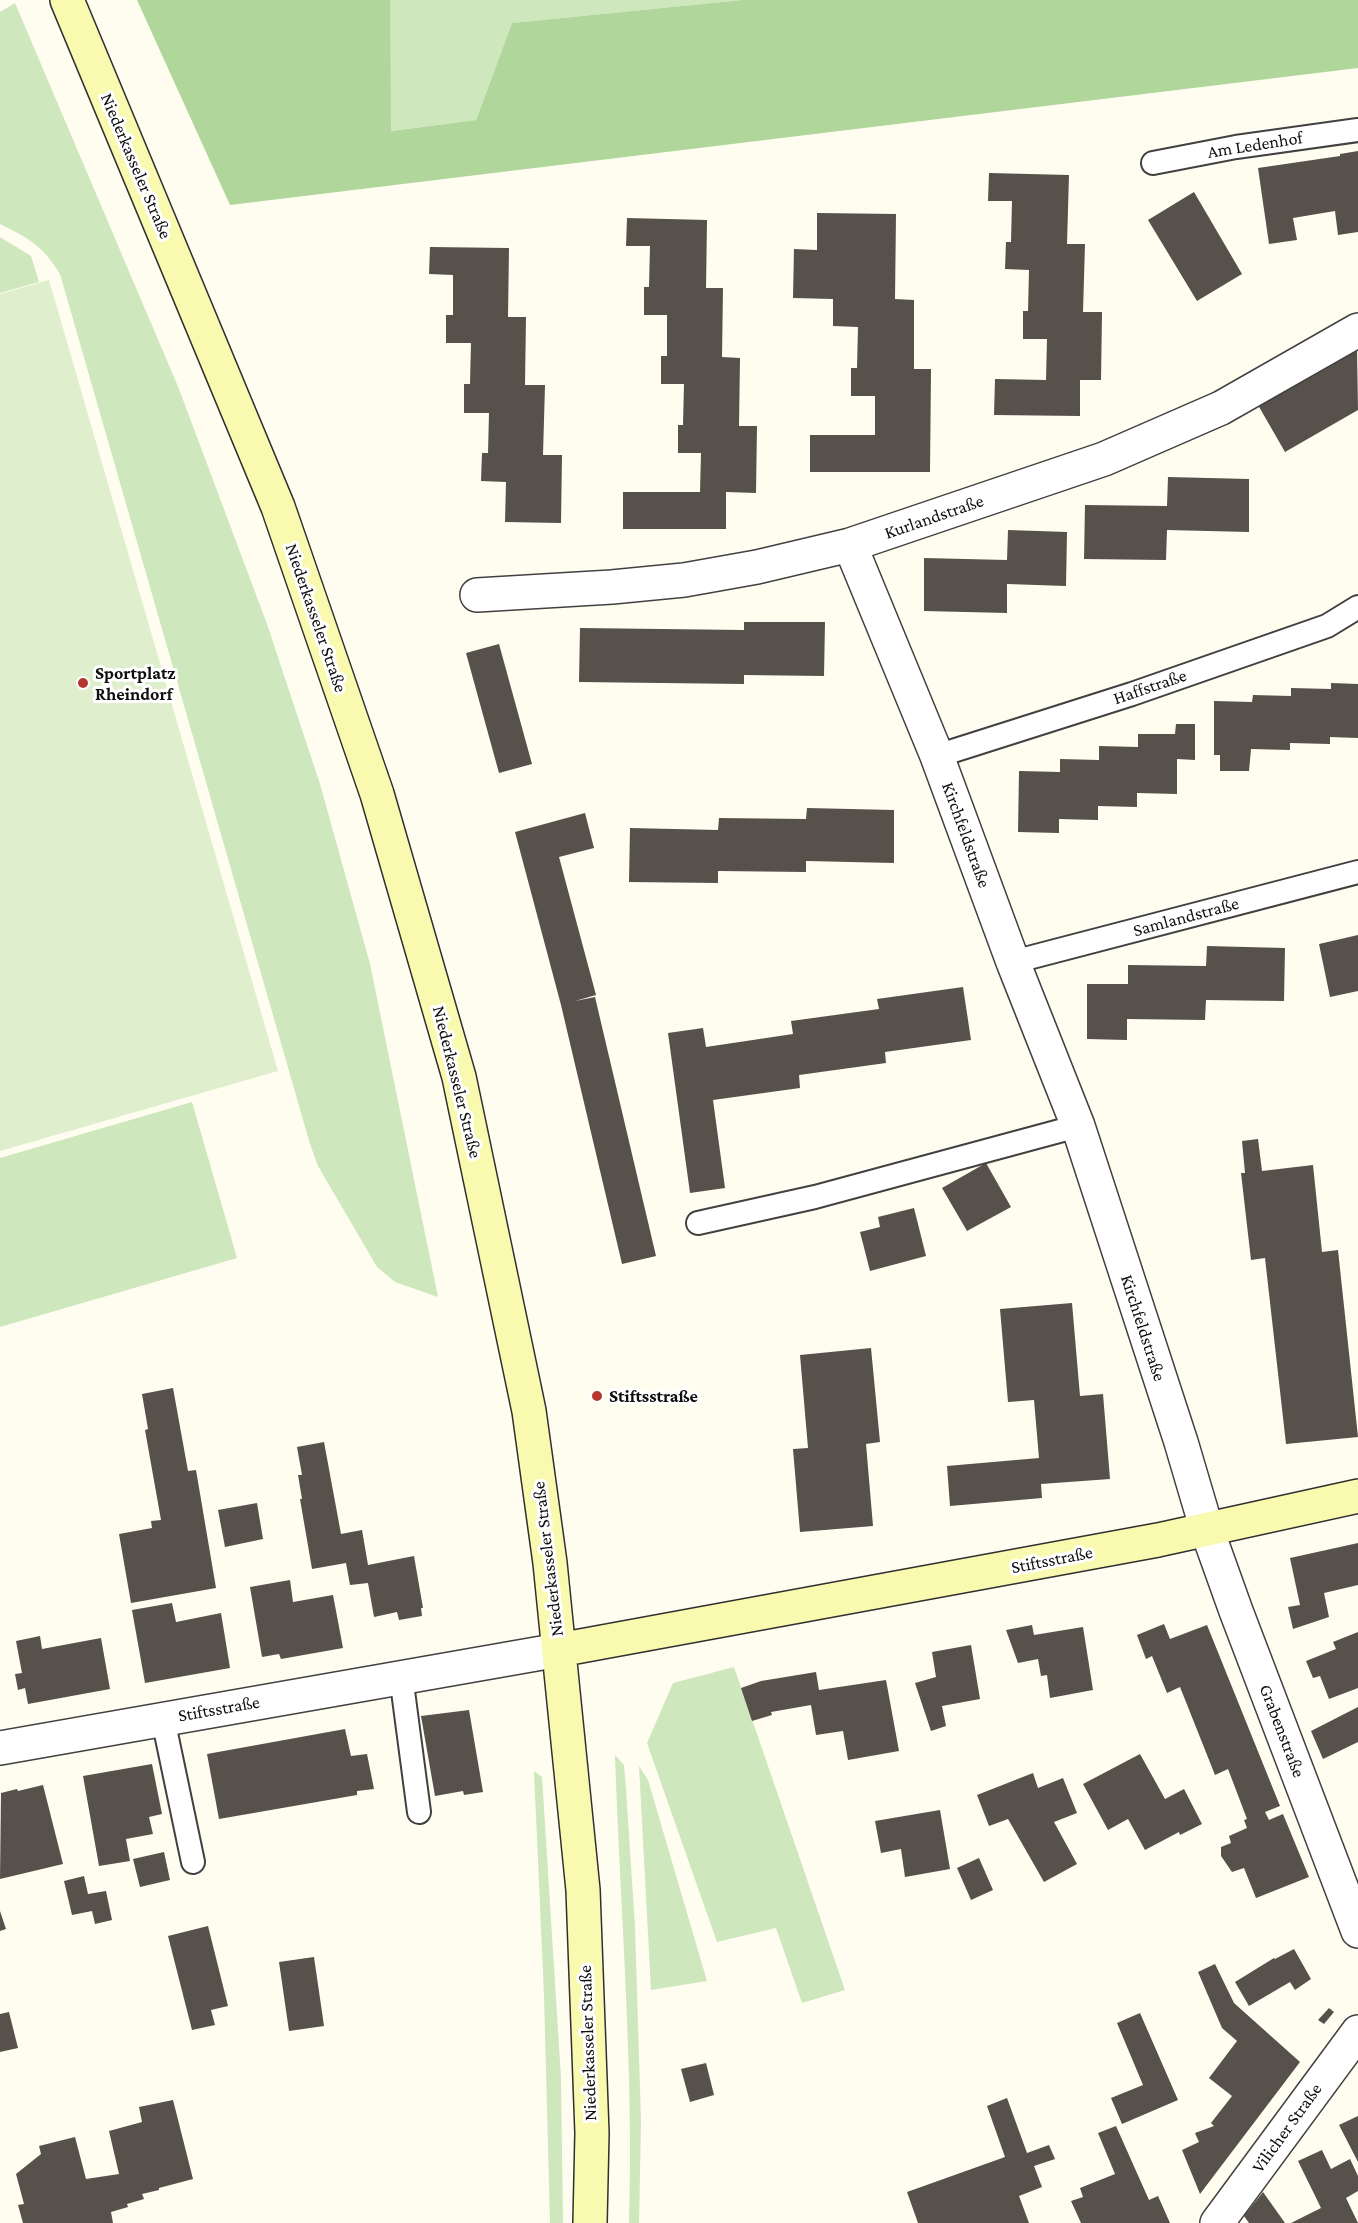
<!DOCTYPE html>
<meta charset="utf-8">
<style>
body{margin:0}
canvas{display:block;background:#fefdf0}
</style>
<canvas width="1358" height="2223"></canvas>
<script>
const ctx = document.querySelector('canvas').getContext('2d');
ctx.lineJoin = 'round';
function fillPath(path, color) {
  ctx.fillStyle = color;
  ctx.fill(path, 'evenodd');
}
function strokePath(path, color, width, dash) {
  ctx.strokeStyle = color;
  ctx.lineWidth = width;
  ctx.lineCap = dash ? 'butt' : 'round';
  ctx.setLineDash(dash || []);
  ctx.stroke(path);
}
function write(font, color, halo, rows, align = 'center') {
  ctx.font = font + ' "Crimson Pro",serif';
  ctx.lineWidth = 6;
  ctx.setLineDash([]);
  ctx.textBaseline = 'middle';
  ctx.strokeStyle = halo;
  ctx.fillStyle = color;
  for (const [text, x, y, turn = 0] of rows) {
    ctx.save();
    ctx.translate(x, y);
    ctx.rotate((+turn || 0) * Math.PI / 180);
    ctx.textAlign = isNaN(turn) ? turn : align;
    if (halo) ctx.strokeText(text, 0, 0);
    ctx.fillText(text, 0, 0);
    ctx.restore();
  }
}
const green = new Path2D(`
 M390,0H742L512,23L476,120L390,131Z
 M15,3L179,389L267,624L320,784L370,964L438,1297L395,1282L377,1267L318,1166L310,1144L60,274C42,245 30,239 0,224V12Z
 M0,237L31,256L39,282L0,293Z
 M192,1102L237,1258L0,1327V1158Z
 M734,1667L845,1990L802,2003L776,1928L717,1942L647,1743L673,1683Z
 M615,1755L624,1765L626,1789L635,1927L641,2121L639,2223H629C634,2067 620,1910 615,1755Z
 M639,1766L648,1780L707,1981L651,1990Z
 M534,1771L542,1777L561,2078L563,2223H550L544,1995Z`);
const forest = new Path2D(`
 M137,0H390L391,131L476,120L512,23L742,0H1358V68L230,205Z`);
const pitch = new Path2D(`
 M49,280L278,1071L0,1151V294Z`);
const building = new Path2D(`
 M1358,151V232L1338,235L1335,211L1293,218L1297,240L1269,244L1258,168L1340,156V154Z
 M989,173L1069,175L1067,244H1085L1083,312H1102L1101,380H1080V416L994,415L995,379L1046,380L1047,339H1023V311H1028L1029,270L1005,269L1006,242H1011L1012,201H988Z
 M1194,192L1242,274L1197,301L1148,220Z
 M817,213L896,214L895,299L914,300V369H931L930,472H810V435H875V396H851V368H857L858,327L833,326V299L793,298L794,249L817,250Z
 M627,218L707,220L706,288H723L722,357L740,358L739,426H757L756,493L726,492V529H623V492H700L701,453H678V425H683L684,384H661V356H667V315H644V287H649L650,246H626Z
 M430,247L509,248L508,317H526L525,385H545L543,455H562L561,523L505,522L506,482L481,481L482,453H488L489,413H464V384H470L471,343H446V315H453V275L429,274Z
 M1357,348L1358,410L1285,452L1258,405Z
 M1168,477L1249,479V532L1167,530L1166,560L1084,559L1085,505L1167,506Z
 M1008,530L1067,532L1066,586L1007,584V613L924,611V558L1007,560Z
 M744,622H825L824,676L744,675V684L579,682L580,628L744,630Z
 M499,644L532,764L499,773L466,653Z
 M1331,683L1358,684V738L1330,737V744L1290,743V750L1251,749L1249,771H1220V755H1214V701L1252,702L1253,695L1291,696V688L1331,689Z
 M1176,724H1195V760L1177,759V794L1137,793V807L1098,806V820L1059,819V833L1018,832L1019,771L1060,772V759L1099,760V746L1138,747V734H1175Z
 M807,808L894,810V863L806,861V872L718,871V883L629,882L630,828L718,830L719,818L806,819Z
 M585,813L594,848L559,857L596,995L575,1001L595,997L656,1256L622,1264L561,1005L515,832Z
 M1358,935V991L1330,997L1319,944Z
 M1207,946L1285,948L1284,1001L1206,1000L1205,1020L1127,1019V1040L1087,1039V984H1128V965L1206,966Z
 M963,987L971,1040L885,1052L886,1063L799,1075L800,1088L713,1100L725,1188L690,1193L668,1033L703,1028L706,1047L793,1034L791,1021L879,1009L877,999Z
 M1258,1139L1262,1171L1313,1165L1322,1252L1338,1250L1358,1437L1286,1444L1265,1258L1251,1260L1241,1173H1245L1242,1141Z
 M986,1163L1011,1207L967,1231L942,1188Z
 M914,1208L926,1256L870,1271L860,1232L880,1227L878,1217Z
 M1072,1303L1080,1396L1103,1394L1110,1479L1041,1484L1042,1498L950,1506L947,1466L1039,1458L1034,1400L1008,1402L1000,1309Z
 M871,1348L880,1442L866,1444L873,1526L800,1532L793,1449L808,1448L800,1355Z
 M173,1388L188,1471L196,1470L216,1588L131,1603L119,1534L152,1528L151,1521L161,1520L145,1430L148,1429L142,1394Z
 M324,1442L341,1534L362,1530L368,1565L414,1556L423,1608H421L422,1616L399,1620L397,1612L374,1617L368,1583L350,1585L346,1563L312,1569L300,1499H302L298,1475H302L297,1447Z
 M257,1503L263,1539L225,1547L218,1510Z
 M1358,1543V1585L1324,1593L1329,1617L1293,1629L1288,1607L1300,1605L1290,1558Z
 M290,1580L293,1602L333,1595L343,1648L281,1659L279,1654L262,1657L250,1587Z
 M172,1603L176,1622L221,1613L230,1668L145,1683L132,1610Z
 M1164,1624L1170,1639L1207,1625L1280,1806L1265,1812L1269,1820L1283,1814L1309,1877L1256,1898L1244,1868L1232,1872L1221,1856V1847L1231,1843L1229,1836L1247,1828L1244,1820L1247,1819L1228,1769L1215,1775L1180,1687L1167,1693L1152,1656L1146,1659L1137,1635Z
 M1032,1625L1034,1635L1083,1627L1093,1690L1050,1698L1047,1675L1041,1676L1038,1659L1018,1663L1006,1630Z
 M1358,1632V1688L1329,1699L1320,1676L1313,1678L1306,1661L1336,1649L1333,1642Z
 M40,1636L42,1649L101,1638L110,1689L28,1704L25,1688L18,1690L15,1674L22,1673L16,1641Z
 M971,1645L980,1699L942,1706L946,1726L931,1731L915,1683L936,1677L932,1652Z
 M816,1672L819,1690L886,1680L899,1751L848,1760L843,1731L816,1735L811,1705L771,1712L772,1715L752,1721L741,1688L761,1681Z
 M1358,1707V1742L1323,1759L1311,1731Z
 M469,1710L483,1792L464,1795L463,1791L435,1796L421,1716Z
 M345,1729L351,1756L367,1754L374,1789L357,1791V1795L219,1819L207,1754Z
 M1140,1754L1165,1799L1184,1789L1202,1824L1180,1835L1179,1832L1145,1850L1128,1819L1108,1830L1083,1784Z
 M152,1764L162,1814L149,1817L153,1834L126,1839L130,1861L99,1866L83,1776Z
 M1033,1773L1038,1788L1063,1778L1077,1813L1054,1822L1077,1864L1044,1882L1008,1819L989,1826L977,1795Z
 M43,1785L63,1864L0,1879L1,1793L17,1789L18,1791Z
 M940,1810L950,1869L905,1877L901,1849L881,1853L875,1821Z
 M164,1852L170,1880L140,1887L133,1859Z
 M979,1858L993,1890L971,1900L957,1868Z
 M84,1876L88,1894L106,1891L112,1920L95,1924L92,1911L72,1915L64,1881Z
 M0,1911L6,1929L0,1931Z
 M208,1926L228,2006L211,2010L215,2025L192,2030L168,1936Z
 M1294,1949L1311,1979L1295,1990L1290,1982L1249,2006L1235,1982L1274,1958L1275,1959Z
 M314,1957L324,2026L289,2031L279,1962Z
 M1215,1964L1234,2003L1300,2062L1200,2194L1182,2150L1199,2142L1195,2133L1214,2126L1211,2123L1232,2096L1209,2078L1237,2041L1222,2028L1198,1972Z
 M1329,2008L1334,2012L1324,2024L1318,2020Z
 M9,2012L18,2048L0,2052V2014Z
 M1140,2013L1178,2100L1122,2124L1111,2098L1143,2085L1117,2023Z
 M706,2063L714,2095L690,2102L681,2069Z
 M1007,2098L1027,2153L1049,2145L1055,2159L1034,2166L1042,2187L1019,2196L1029,2223H918L907,2192L1005,2157L987,2106Z
 M173,2100L193,2179L159,2188V2190L142,2194L144,2199L127,2204L128,2207L111,2212L113,2223H23L18,2205L24,2204L16,2174L41,2154L39,2146L75,2137L86,2179L119,2174L109,2131L142,2122L139,2107Z
 M1358,2116V2162L1339,2125Z
 M1116,2126L1149,2200L1158,2196L1170,2223H1081L1071,2201L1083,2197L1080,2188L1115,2174L1098,2133Z
 M1322,2150L1331,2169L1350,2159L1358,2176V2191L1346,2198L1358,2223H1291L1321,2208L1298,2161Z
 M1263,2192L1285,2223H1249L1244,2216Z`);
const lane = new Path2D(`
 M1153,163L1236,147L1358,130
 M937,756L1132,694L1327,626L1358,607
 M1013,962L1358,872
 M698,1223L815,1197L1078,1126
 M401,1676L419,1812
 M163,1719L193,1862`);
const street = new Path2D(`
 M850,545L937,756L1013,962L1078,1126L1181,1442L1207,1530L1236,1611L1358,1931
 M477,595L612,587L684,580L757,567L850,545L1104,459L1221,408L1358,330
 M0,1748L559,1650
 M1217,2223L1358,2032`);
const secondary = new Path2D(`
 M67,0L278,507L377,794L459,1077L529,1411L550,1563L583,1890L592,2133L590,2223
 M559,1650L1158,1540L1358,1496`);
const markers = [
 [83,683,6,"#b6362f"],
 [597,1396,6,"#b6362f"]
];
const streetNames = [
 ["Am Ledenhof",1255,145,-9],
 ["Niederkasseler Straße",136,166,67],
 ["Kurlandstraße",934,517,-19],
 ["Niederkasseler Straße",316,618,71],
 ["Haffstraße",1150,687,-19],
 ["Kirchfeldstraße",966,835,70],
 ["Samlandstraße",1186,917,-15],
 ["Niederkasseler Straße",457,1082,76],
 ["Kirchfeldstraße",1143,1328,72],
 ["Niederkasseler Straße",548,1559,-97],
 ["Stiftsstraße",1052,1560,-11],
 ["Stiftsstraße",219,1709,-10],
 ["Grabenstraße",1282,1731,69],
 ["Niederkasseler Straße",588,2043,-92],
 ["Vilicher Straße",1287,2128,-54]
];
const poiNames = [
 ["Sportplatz",95,673],
 ["Rheindorf",95,694],
 ["Stiftsstraße",609,1396]
];
fillPath(green, '#cee7bc');
fillPath(forest, '#b0d69c');
fillPath(pitch, '#dfeecd');
fillPath(building, '#56514b');
strokePath(lane, '#414141', 26);
strokePath(street, '#414141', 36);
strokePath(secondary, '#303030', 36);
strokePath(lane, '#fff', 22);
strokePath(street, '#fff', 33);
strokePath(secondary, '#faf9b0', 33);
for (const [x, y, r, color] of markers) {
  const dot = new Path2D();
  dot.arc(x, y, r, 0, 2 * Math.PI);
  ctx.fillStyle = color;
  ctx.fill(dot);
  strokePath(dot, '#fff', 2);
}
write('18px', '#0e0e0e', '#fff', streetNames);
write('bold 18px', '#0e0e0e', '#fff', poiNames, 'left');
</script>
